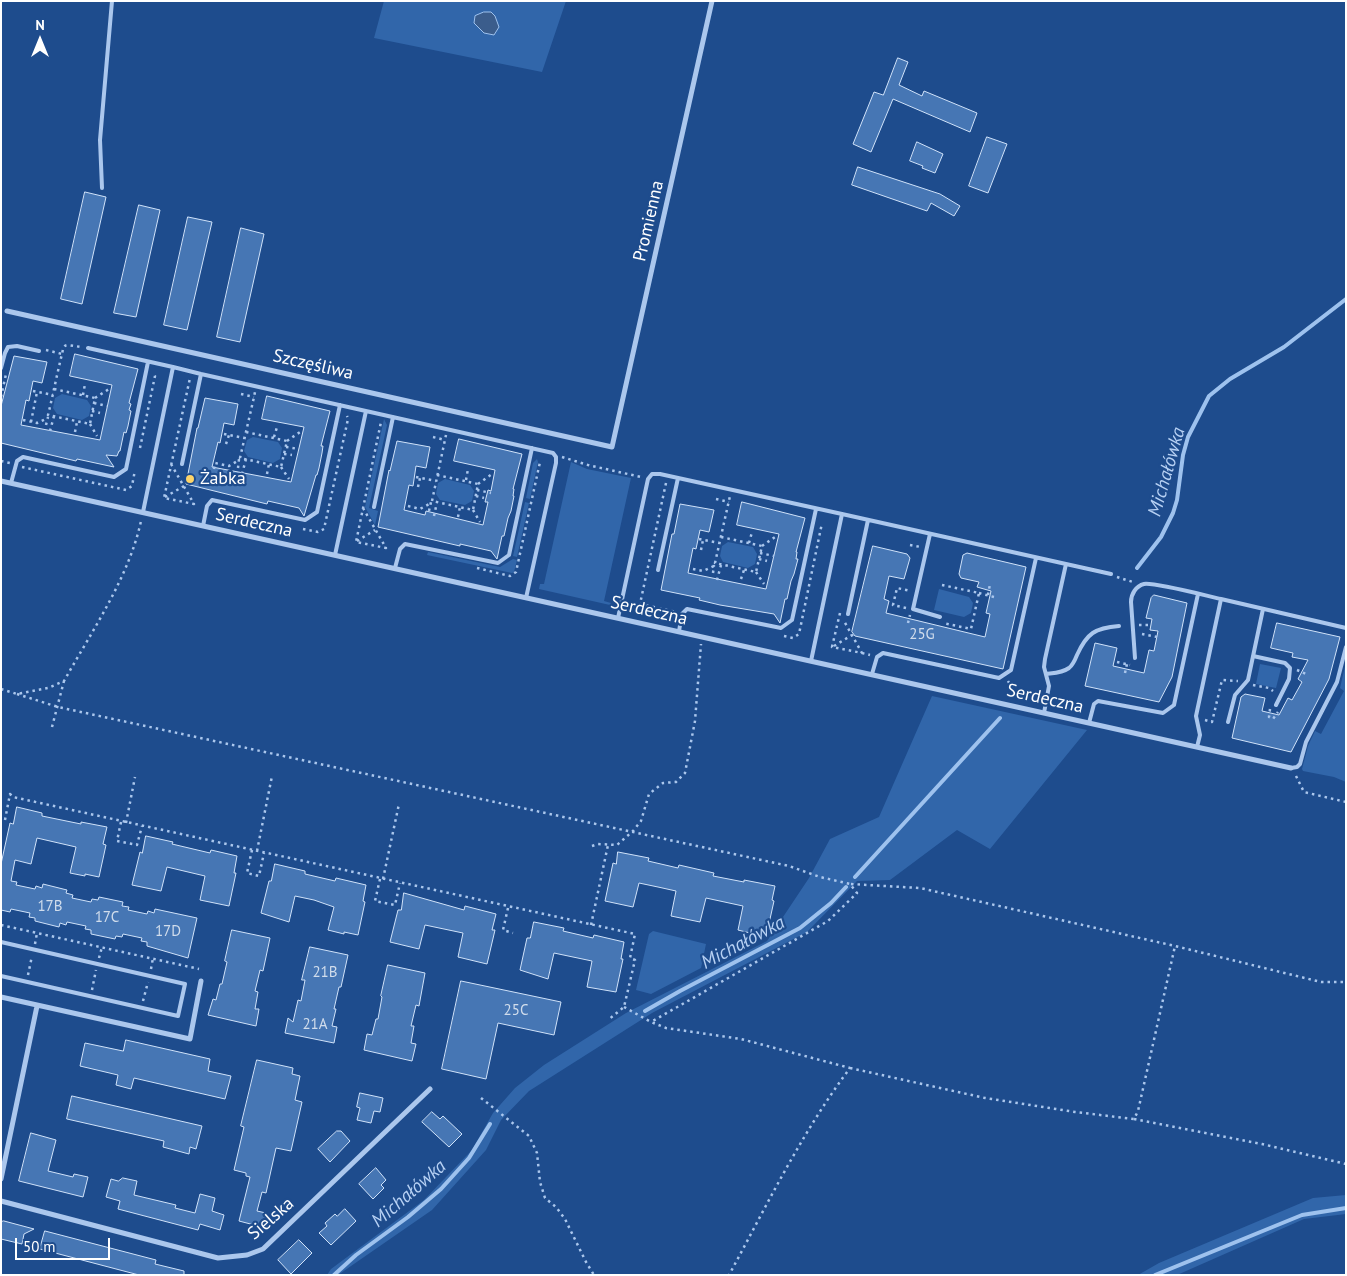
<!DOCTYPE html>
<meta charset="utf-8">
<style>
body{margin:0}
#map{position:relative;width:1347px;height:1276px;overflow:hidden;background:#1e4c8d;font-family:"PT Sans",sans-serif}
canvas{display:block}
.frame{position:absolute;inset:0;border:2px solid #fff;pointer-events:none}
.north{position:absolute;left:15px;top:15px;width:50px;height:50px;-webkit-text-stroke:4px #1e4c8d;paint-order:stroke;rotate:0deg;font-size:14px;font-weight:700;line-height:20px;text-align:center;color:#fff}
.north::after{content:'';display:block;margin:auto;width:18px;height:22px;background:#fff;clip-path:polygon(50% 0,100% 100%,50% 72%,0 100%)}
.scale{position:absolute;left:15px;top:1238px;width:95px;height:22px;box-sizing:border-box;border:2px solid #fff;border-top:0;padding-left:6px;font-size:15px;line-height:18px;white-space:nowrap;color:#fff;-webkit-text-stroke:4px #1e4c8d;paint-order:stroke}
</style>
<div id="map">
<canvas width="1347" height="1276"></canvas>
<div class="frame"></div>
<div class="north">N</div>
<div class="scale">50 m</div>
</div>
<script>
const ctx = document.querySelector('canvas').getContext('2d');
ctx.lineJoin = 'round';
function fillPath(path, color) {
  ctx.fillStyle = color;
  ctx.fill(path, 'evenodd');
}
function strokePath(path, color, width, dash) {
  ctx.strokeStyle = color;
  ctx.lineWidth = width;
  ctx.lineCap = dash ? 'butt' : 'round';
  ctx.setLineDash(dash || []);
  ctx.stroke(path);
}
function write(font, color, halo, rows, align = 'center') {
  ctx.font = font + ' "PT Sans",sans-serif';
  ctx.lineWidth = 4.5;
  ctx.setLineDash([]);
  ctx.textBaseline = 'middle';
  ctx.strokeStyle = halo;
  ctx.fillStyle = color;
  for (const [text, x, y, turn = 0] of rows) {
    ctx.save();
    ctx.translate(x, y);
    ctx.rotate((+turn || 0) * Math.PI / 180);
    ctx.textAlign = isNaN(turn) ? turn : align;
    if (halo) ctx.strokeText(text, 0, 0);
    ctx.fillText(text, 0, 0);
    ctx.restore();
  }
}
const green = new Path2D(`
 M384,1H566L542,72L374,38Z
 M62,394L87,400L91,406L89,416L82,420L57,414L53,408L55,398Z
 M384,419L387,425L369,508L378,511L375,525L365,507Z
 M253,437L278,442L282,448L280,459L273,463L248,457L244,451L247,440Z
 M537,459L538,462L530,499L526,498L533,463Z
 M571,462L587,469L631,478L604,601L611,603L610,605L539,589L540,584H544Z
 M445,479L470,485L474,491L472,501L465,505L440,500L436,494L438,483Z
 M525,502L529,503L517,557L513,556Z
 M728,542L753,547L757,554L755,564L748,568L723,562L720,556L722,546Z
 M428,552L500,567L513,559L517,560L514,572L512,573L427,555Z
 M939,589L969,597L973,603L971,613L964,617L934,610Z
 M1346,662V782L1334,777L1303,771L1302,769L1308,746L1315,731L1321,734L1344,691L1340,688Z
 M1260,664L1281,668L1276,688L1256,684Z
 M932,696L1087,730L990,849L957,830L890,880L857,881L807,932L652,1013L529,1091L501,1120L486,1150L432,1210L338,1275H327L331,1269L424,1200L472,1150L493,1113L515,1088L544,1065L626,1013L767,941L809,878L830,839L879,817Z
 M653,931L706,944L701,968L651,994L636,990L649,934Z
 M1346,1195V1214L1304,1219L1177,1275H1138L1159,1263L1313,1198Z`);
const water = new Path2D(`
 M484,12H491L495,16L499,27L494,35L484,33L474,23L475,16Z`);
const stream = new Path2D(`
 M1137,568L1161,537L1173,513L1177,500L1183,455L1188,437L1209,396L1230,379L1284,347L1346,299
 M855,877L1000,718
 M645,1011L680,991L800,928L831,903L846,887
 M334,1275L356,1255L408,1217L441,1189L469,1158L490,1124
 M1155,1275L1302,1215L1346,1208`);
const building = new Path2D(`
 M898,58L908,62L899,85L922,96L924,91L977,113L970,132L893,99L871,152L853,144L874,92L883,95Z
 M987,137L1007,144L988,193L969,186Z
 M917,142L943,154L935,173L922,168L923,166L910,161Z
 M858,167L940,194L960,206L954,216L931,203L927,211L852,185Z
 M85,192L106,197L82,304L61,299Z
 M139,205L160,210L136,317L114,313Z
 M188,217L212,222L187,330L164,325Z
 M241,228L264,234L240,342L217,337Z
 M75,354L138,369L129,403L131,404L129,410L131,411L128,426L126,433L124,432L120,451H119L117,456L106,455L114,467L77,459L76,461L1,443V406L14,356L47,362L42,383L33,381L29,401L26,400L21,425L100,440L112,385L70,376Z
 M267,396L330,411L321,446H323L322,453L319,468L317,475H316L304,516L299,508L268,501L267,504L186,484L197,428H198L205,398L238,404L234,425L224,423L220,443L218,442L212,467L291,482L304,427L262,419Z
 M459,439L522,454L513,489H514L513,496H514L511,511L508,518L504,536H502L497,559L491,551L460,544V546L378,527L389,470L390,471L397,441L430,447L426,468L416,466L413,486L409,485L404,510L425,515L426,511L483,525L488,502H485L488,490L491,491L495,470L454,461Z
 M742,502L805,518L796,552H797L796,559H798L794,574L791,581L787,599H785L780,623L774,614L720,605L699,600L700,598L661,590L672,534H674L680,504L714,510L709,532L700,530L696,549L693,548L688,573L766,589L779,534L737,525Z
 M873,546L907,554L910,558L904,579L889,576L884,599L889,601L886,613L985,637L990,614L986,613L991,591L977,587L979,582L961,578L959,574L963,555L967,553L1026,567L1003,669L855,636L852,632Z
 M1154,595L1187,603L1172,677L1159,702L1085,686L1095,643L1117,648L1113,666L1144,673L1149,650L1154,651L1158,631L1150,630L1152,619L1146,618L1151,598Z
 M1277,623L1340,637L1329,679L1291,752L1232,738L1241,697L1245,694L1265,698L1262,711L1279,715L1288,698L1292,700L1302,682L1298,679L1308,660L1292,657L1293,653L1271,648Z
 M17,807L42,813V816L81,824V822L107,827L103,844L106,845L99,877L85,874V876L70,873L76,847L37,838L31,864L15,860L11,881L17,882L16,885L35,889L36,886L42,888L43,884L67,890L66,893L73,895L72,898L91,902L92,899L98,900L99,897L123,902L122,906L129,907L128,910L147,914L148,911L154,913L155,909L197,918L188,958L147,946V942L141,941L142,938L123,934L122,937L116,936L115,939L91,934V930L85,929L86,926L67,922L66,925L60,923L59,927L35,921V918L29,917L30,913L11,909L10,912L1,910V864L10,823L13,824Z
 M146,836L173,842L172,844L210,853L211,850L237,856L234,873H236L229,906L200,900L205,876L167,867L161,891L132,885L140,852L142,853Z
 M618,852L649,858L648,861L678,868L679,865L714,873L713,876L744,882V880L775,886L772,900L774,901L766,937L738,930L743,906L706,898L700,922L671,916L676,891L658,887L639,883L633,907L605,901L613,863L616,864Z
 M275,864L305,871V874L335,881L336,878L366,885L363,901L365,902L358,935L344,932V934L328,930L334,907L314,900L295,896L289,922L261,913L269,881H271Z
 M404,893L464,910L465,906L496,914L492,930H495L487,964L458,957L463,933L425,925L419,949L390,942L398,910H401Z
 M534,922L564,928L563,931L593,938L594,935L624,942L621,959H623L616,992L587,987L592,961L554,953L548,979L520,970L527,938H530Z
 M232,930L270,938L263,971L260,970L255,991L258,992L255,1009H259L256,1026L208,1015L213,999L216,1000L220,984H222L227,962L225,961Z
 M310,947L348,955L341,987H339L334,1009H336L332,1026L337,1027L334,1043L285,1033L288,1018L293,1022L298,1000L301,1001L305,980H302Z
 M388,965L425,973L419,1006L416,1005L411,1026H414L411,1043L416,1044L412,1061L364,1050L367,1034L372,1035L376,1019H378L382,997L381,996Z
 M461,981L561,1002L554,1035L498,1023L486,1079L442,1069Z
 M126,1040L210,1059L208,1071L231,1076L225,1099L134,1078L131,1089L116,1085L118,1075L80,1066L85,1043L123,1051Z
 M257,1060L293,1068L292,1074L300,1076L295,1100L302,1102L291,1151L276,1148L266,1193L262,1192L257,1211L266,1213L262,1227L239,1221L250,1177L246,1176V1173L234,1170L244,1127L241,1126Z
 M360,1093L383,1098L380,1112L374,1111L371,1123L357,1120L360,1108L357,1107Z
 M72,1096L202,1126L196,1149L190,1147L189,1154L163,1147L164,1141L67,1119Z
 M432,1112L440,1119L443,1116L462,1134L449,1147L422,1122Z
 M337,1131H341L350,1141L330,1162L318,1149Z
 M31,1133L56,1140L48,1171L73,1177L74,1174L88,1177L83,1197L19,1181Z
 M376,1168L386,1180L381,1185L384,1188L373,1199L359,1184Z
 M123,1178L137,1181L134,1195L176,1205L175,1208L195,1213L200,1194L215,1198L212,1211L224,1215L220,1230L200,1224L198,1230L118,1209L120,1201L106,1197L111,1179L118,1181Z
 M345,1209L356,1221L331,1245L319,1233L327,1226L325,1223L335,1214L337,1216Z
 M4,1221L34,1229L24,1234L22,1244L1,1239V1222Z
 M45,1231L156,1260L155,1264L184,1271V1275H139L40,1249Z
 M299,1240L312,1253L291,1274L278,1260Z`);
const path = new Path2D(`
 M46,350L62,354
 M54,389L95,398L90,424L48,415C53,395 57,374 62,354C63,350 63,345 68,345L81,347
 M33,391L53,395
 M241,394L254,397
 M83,395L85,384
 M1,397L6,374
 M95,398L109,389
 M94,403L107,406
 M92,411L100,413
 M23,420L37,423L48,418
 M31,422L37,392
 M90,424L97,436
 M46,425L48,417
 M50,431L54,416
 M75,432L77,422
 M246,432L287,441L281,467L240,458L254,397L255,392
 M224,434L244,438
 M274,437L277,427
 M433,437L445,440
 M287,441L300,432
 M226,444L229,435
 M286,447L299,449
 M140,448L155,376L154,374
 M284,454L292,455
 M562,457L588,465L641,477
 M1,461L10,463
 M171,464L194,504L164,498L190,378
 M22,467L126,490L132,486L135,470
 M281,467L289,479
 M238,468L239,459
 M214,469L215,463L229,466L239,460
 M242,474L246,459
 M267,474L269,464
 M437,475L478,484L473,510L432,501L446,435
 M416,477L436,481
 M466,480L468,469
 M666,483L640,604L676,612
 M478,484L492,474
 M418,487L420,478
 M477,490L491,493
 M476,496L484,498
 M165,497L184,486
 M716,499L729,502
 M408,506L420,509L431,503
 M363,508L386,548L356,542L381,422
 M473,510L480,522
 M429,511L431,502
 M434,516L437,502
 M458,517L460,507
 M303,529L318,532L324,529L348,419L347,416
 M721,537L762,546L756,572L715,563L730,496
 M699,539L719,543
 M357,541L375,530
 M749,543L752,532
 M910,545L921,547
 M762,546L775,537
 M701,550L703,540
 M760,553L774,556
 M759,559L767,561
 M477,568L510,576L516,572L540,462L539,460
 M693,569L703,571L714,566
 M756,572L764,584
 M713,573L714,565
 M1117,577L1133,582
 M741,579L744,570
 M717,580L721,565
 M942,585L979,593L971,629L943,623
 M979,593L994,597
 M988,595L990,584
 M906,608L893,605L897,588L911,591
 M840,613L832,647L862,653L844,621
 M908,623L910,615
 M1139,625H1149
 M1142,634L1157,637
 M784,636L793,638L799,634L822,523
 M834,646L852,635
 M862,653L870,655
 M1117,662L1130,665
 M1297,670L1306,674
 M1125,673L1127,664
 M1008,681L1016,696L1020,698
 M1253,685L1269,688L1273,691
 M1,689L17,694L48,688L64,681C92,631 129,577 141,521
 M17,694L58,707L789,866L820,877L850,884L857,893L828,921L651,1022
 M1270,709L1269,717L1273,719L1278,712
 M1205,720L1212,722L1222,680L1238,681
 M52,727L64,681
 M1296,776L1304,792L1346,802
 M5,820L10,794L13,797L635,934L630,958L635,960L624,1007L608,1020
 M121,822L117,841L137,845L142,826
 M126,823L135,777
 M592,846L598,844L617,845L633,831L641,821L649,794L663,783L676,782L685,773L695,721L701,644
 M252,850L247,873L259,876L264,853
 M257,851L272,776
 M380,879L375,901L395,905L400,883
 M383,879L399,804
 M851,884L920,888L1175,946L1321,982H1346
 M508,908L503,930L513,933
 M1,925L199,969
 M591,925L608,845
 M35,944L37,933
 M99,958L102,947
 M151,969L153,958
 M28,975L32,956
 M92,990L96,970
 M143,1001L148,982
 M624,1007L651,1022L666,1028L741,1039L850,1068C802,1132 767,1205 729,1275
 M850,1068L985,1098L1075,1112L1134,1119L1138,1111L1175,946
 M481,1098L529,1136L537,1153L540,1182L545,1198L556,1207L565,1219L586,1262L594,1275
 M1134,1119L1262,1144L1346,1164`);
const service = new Path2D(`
 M102,188L100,140L112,1
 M88,348L173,367
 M1,368L5,353L8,347L17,346L39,351
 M182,464L201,374
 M11,483L17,461L23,457L114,477L126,469L148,362
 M374,507L393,417
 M143,512L173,367L201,374L553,453L556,457V463L526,598
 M203,526L207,506L212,500L305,520L317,512L340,405
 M930,534L913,609L940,617
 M335,555L366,411
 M1066,564L1111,574
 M395,568L400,549L405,544L498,563L509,555L532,448
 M658,570L678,478
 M1221,599L1346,628
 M848,614L868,520
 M618,618L648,479L652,474H660L842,514
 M679,631L682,614L687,609L781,628L792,620L816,509
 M1253,656L1285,663L1290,668L1289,679L1276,705
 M1135,658L1131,602C1131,594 1136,586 1144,584C1154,582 1207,596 1221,599L1196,716L1200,735L1197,747
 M811,661L842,514L1066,564L1045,659L1044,667L1049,686L1044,713
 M872,674L877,657L883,653L999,678L1011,670L1036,558
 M1046,674C1054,673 1062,673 1069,668C1073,665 1075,660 1077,655C1087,633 1095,628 1119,626
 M1228,722L1235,695L1248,680L1263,609
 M1089,723L1094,704L1098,701L1163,713L1174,705L1198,594
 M1291,768L1297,767L1300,764L1306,742L1337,682L1346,647
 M1,942L185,984L178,1016L1,976`);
const minor = new Path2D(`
 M7,311L612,447L712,1
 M1,481L1291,768
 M1,997L190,1039L201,981
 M1,1179L37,1006
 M1,1201L218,1258L247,1255L263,1249L430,1089`);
const markers = [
 [190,479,5,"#fcd46a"]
];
const numberNames = [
 ["25G",922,635],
 ["17B",50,907],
 ["17C",107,918],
 ["17D",168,932],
 ["21B",325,973],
 ["25C",516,1011],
 ["21A",315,1025]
];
const streetNames = [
 ["Promienna",649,221,-77],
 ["Szczęśliwa",313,365,13],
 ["Serdeczna",254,523,13],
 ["Serdeczna",649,611,13],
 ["Serdeczna",1045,699,13],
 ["Sielska",271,1219,-41]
];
const poiNames = [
 ["Żabka",200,479]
];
const waterNames = [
 ["Michałówka",1167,472,-74],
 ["Michałówka",743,943,-28],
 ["Michałówka",409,1194,-41]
];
fillPath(green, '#3166aa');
fillPath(water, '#3b5d8c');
strokePath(water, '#9ec2ee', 1);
strokePath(stream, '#9ec2ee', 4);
fillPath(building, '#4676b4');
strokePath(building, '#d0e2f9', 1);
strokePath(path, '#abc7ed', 2.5, [2.5, 4]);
strokePath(service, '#abc7ed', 4);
strokePath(minor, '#abc7ed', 5);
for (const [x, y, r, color] of markers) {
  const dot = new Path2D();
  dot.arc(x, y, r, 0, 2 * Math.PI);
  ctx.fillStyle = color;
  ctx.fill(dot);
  strokePath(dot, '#1e4c8d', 2);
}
write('15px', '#d1ddec', null, numberNames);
write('18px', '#fff', '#1e4c8d', streetNames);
write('18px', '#fff', '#1e4c8d', poiNames, 'left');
write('italic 19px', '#b7d1f4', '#1e4c8d', waterNames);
</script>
